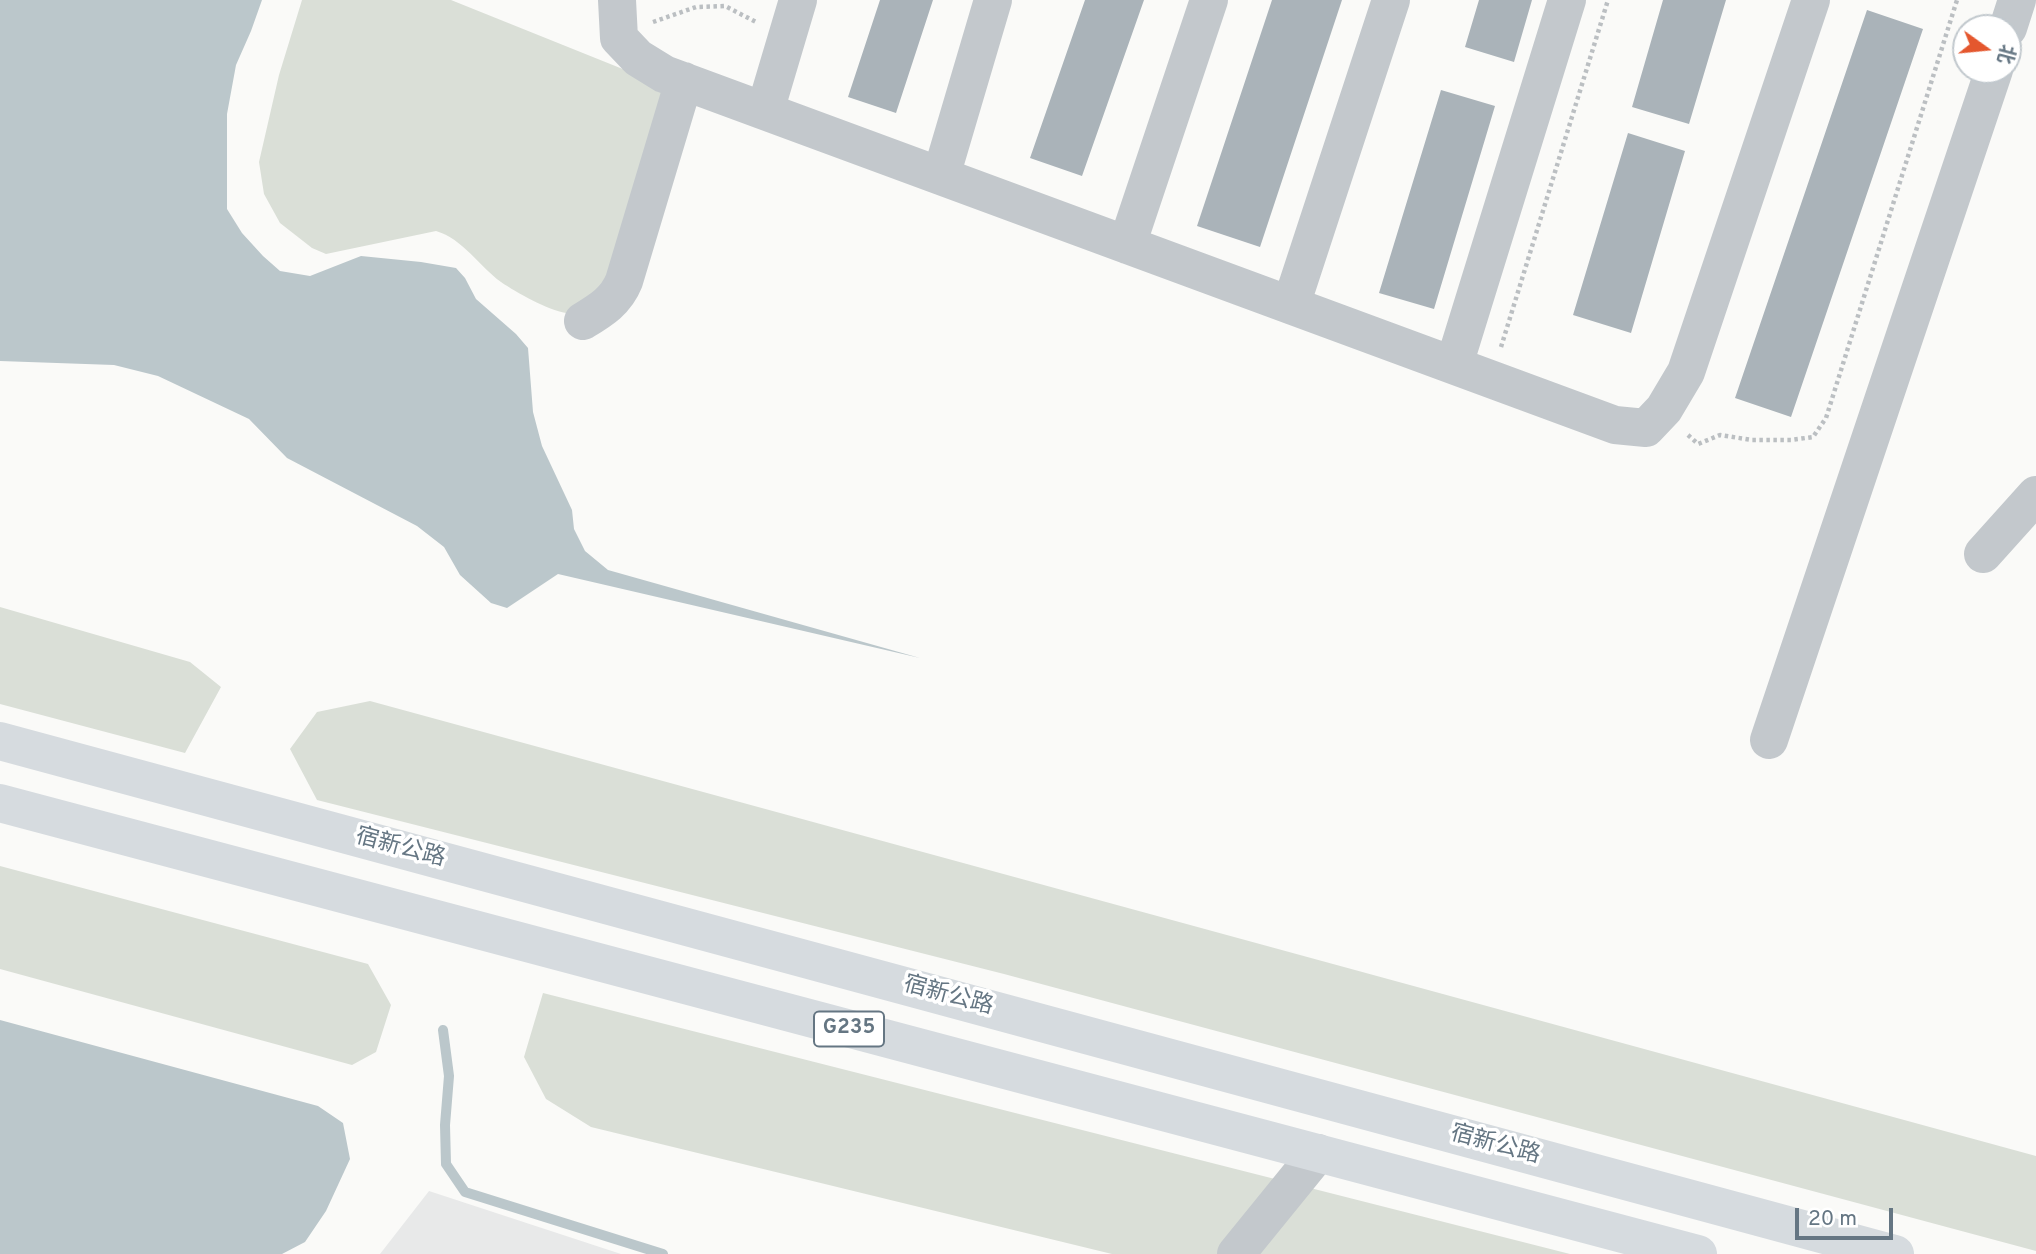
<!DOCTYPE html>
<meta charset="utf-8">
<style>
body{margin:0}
#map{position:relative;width:2036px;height:1254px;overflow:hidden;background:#fafaf8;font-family:Overpass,"Noto Sans SC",sans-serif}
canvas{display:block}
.north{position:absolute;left:1952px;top:14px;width:70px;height:70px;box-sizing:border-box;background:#fff;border:2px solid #c1c8cd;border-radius:50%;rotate:105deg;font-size:19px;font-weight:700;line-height:28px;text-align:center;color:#657683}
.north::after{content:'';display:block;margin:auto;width:24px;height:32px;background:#e4572e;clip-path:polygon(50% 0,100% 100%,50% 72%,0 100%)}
.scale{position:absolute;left:1795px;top:1208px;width:98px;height:32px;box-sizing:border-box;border:4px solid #657683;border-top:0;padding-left:9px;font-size:21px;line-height:24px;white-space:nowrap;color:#657683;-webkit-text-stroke:5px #fff;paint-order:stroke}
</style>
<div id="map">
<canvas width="2036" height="1254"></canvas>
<div class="north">北</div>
<div class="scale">20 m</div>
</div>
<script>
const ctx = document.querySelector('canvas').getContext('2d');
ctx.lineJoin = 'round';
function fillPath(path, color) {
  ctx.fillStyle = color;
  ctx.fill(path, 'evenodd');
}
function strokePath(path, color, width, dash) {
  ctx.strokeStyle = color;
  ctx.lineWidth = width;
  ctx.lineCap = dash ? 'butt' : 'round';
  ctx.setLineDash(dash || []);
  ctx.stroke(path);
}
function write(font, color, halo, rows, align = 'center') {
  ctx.font = font + ' Overpass,"Noto Sans SC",sans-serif';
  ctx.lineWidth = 7;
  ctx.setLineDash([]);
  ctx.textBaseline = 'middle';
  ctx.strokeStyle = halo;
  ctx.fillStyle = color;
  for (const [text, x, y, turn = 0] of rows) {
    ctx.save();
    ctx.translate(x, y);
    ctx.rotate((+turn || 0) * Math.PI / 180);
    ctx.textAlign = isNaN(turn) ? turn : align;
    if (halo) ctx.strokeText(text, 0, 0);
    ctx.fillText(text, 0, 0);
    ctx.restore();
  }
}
const built = new Path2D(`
 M429,1191L621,1254H380Z`);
const green = new Path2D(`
 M302,0H451L670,88L611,286L566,313C548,310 517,293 501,282C479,266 463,239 436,231L326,254L312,248L280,223L264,194L259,162L279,75Z
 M0,607L190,662L221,687L185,753L0,704Z
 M370,701L2036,1156V1251L1004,974L317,800L290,749L317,712Z
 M0,866L368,964L391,1005L376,1052L352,1065L0,969Z
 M543,993L1570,1254H1112L591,1127L546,1099L524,1057Z`);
const water = new Path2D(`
 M0,0H262L251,31L236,65L227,114V209L242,233L263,256L280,271L310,276L361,256L421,262L456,268L465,278L476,299L516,334L528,348L533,412L542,446L572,510L574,529L585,551L608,570L920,658L558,574L507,608L491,603L460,575L444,547L417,526L287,458L249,419L158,376L114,365L0,361Z
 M0,1020L318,1106L343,1123L350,1159L326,1211L305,1242L282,1254H0Z`);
const stream = new Path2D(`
 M443,1030L449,1076L445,1125L446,1164L465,1192L663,1254`);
const building = new Path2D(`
 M880,0H933L896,113L848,97Z
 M1085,0H1144L1082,176L1030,158Z
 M1272,0H1342L1260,247L1197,226Z
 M1479,0H1532L1514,62L1465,47Z
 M1663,0H1726L1689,124L1632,107Z
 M1867,10L1923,29L1791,417L1735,398Z
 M1441,90L1495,106L1434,309L1379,293Z
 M1628,133L1685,151L1631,333L1573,315Z`);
const path = new Path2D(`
 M653,22L696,7L725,6L756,22
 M1501,347L1608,0
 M1688,435L1698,444L1720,435L1752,440H1791L1813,437L1826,418L1957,0`);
const minor = new Path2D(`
 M617,0L619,38L638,58L664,74L1615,425L1646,428L1664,409L1686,372L1811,0
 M2008,28L2017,0
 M765,111L798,0
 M941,176L993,0
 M1127,245L1209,0
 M1291,305L1391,0
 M583,321C601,310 616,301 624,281L684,81
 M1454,365L1567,0
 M1983,554L2036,495
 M1769,740L1994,70
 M1236,1254L1318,1153`);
const highway = new Path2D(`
 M0,741L1895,1254
 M0,803L1698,1254`);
const shields = [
 [849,1029,70]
];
const shieldNames = [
 ["G235",849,1029]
];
const streetNames = [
 ["宿新公路",400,849,15],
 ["宿新公路",948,997,15],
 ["宿新公路",1495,1146,15]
];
fillPath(built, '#e8e9e9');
fillPath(green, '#dadfd7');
fillPath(water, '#bbc7cb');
strokePath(stream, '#bbc7cb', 10);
fillPath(building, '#aab3b9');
strokePath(path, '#bbbfc2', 4.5, [3.5, 3.5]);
strokePath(minor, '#c3c8cc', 38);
strokePath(highway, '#d6dbdf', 38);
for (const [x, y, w] of shields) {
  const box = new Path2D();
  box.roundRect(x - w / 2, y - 17.5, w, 35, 5);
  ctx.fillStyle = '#fff';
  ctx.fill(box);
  strokePath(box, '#657683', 2);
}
write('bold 21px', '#657683', null, shieldNames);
write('23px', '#657683', '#fff', streetNames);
</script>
